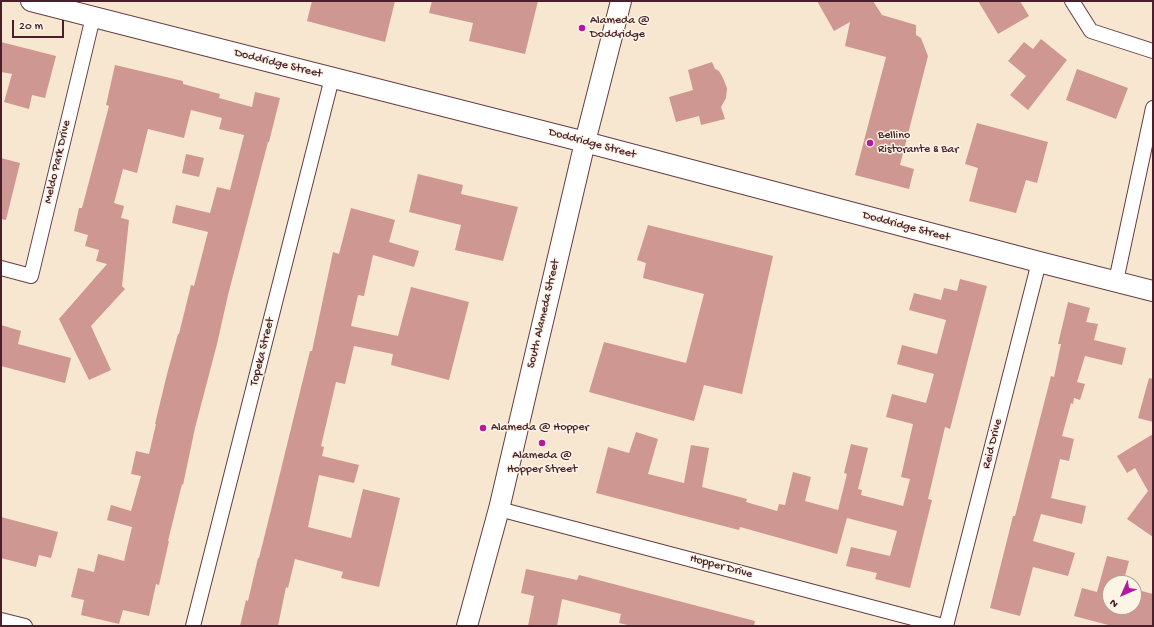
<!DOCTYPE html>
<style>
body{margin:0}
#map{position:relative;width:1154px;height:627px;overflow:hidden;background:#f8e7d0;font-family:"Gochi Hand",sans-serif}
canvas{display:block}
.frame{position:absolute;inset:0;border:2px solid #4a1f2b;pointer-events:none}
.north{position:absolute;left:1102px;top:575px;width:40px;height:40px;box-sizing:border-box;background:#fcf5e5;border:1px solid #b59f9b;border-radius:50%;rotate:225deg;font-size:11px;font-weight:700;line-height:16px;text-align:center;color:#4a1f2b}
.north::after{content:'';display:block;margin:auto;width:14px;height:18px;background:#b5179e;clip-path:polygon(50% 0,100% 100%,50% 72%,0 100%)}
.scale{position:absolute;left:12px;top:20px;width:52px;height:18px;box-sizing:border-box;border:2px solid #4a1f2b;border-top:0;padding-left:5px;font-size:12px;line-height:14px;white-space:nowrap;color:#4a1f2b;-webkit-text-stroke:3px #fcf5e5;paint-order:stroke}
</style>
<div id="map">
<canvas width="1154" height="627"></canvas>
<div class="frame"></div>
<div class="north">N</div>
<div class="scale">20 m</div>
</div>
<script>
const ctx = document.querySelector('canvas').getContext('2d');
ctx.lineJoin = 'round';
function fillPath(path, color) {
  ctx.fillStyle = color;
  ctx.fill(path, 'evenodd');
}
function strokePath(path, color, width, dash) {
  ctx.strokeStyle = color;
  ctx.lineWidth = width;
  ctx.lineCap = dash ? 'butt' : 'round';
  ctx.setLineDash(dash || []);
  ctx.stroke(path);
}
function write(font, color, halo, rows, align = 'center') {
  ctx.font = font + ' "Gochi Hand",sans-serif';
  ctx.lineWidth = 3;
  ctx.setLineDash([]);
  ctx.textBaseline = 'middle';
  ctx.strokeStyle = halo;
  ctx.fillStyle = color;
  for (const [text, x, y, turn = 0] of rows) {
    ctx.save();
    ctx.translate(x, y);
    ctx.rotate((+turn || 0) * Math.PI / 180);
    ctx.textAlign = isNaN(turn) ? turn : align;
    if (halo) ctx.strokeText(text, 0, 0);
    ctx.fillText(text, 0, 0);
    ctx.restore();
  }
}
const building = new Path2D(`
 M312,1H395L385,42L307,21Z
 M432,1H538L525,54L469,41L473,23L429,13Z
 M817,1H873L882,15L916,25V35L921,38L928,56L900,165L914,169L909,189L855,175L886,57L845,46L850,22L834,31Z
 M978,1H1020L1029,16L998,34Z
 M1041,39L1067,60L1028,110L1010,95L1026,76L1008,61L1024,42L1033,49Z
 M1,42L56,56L45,98L32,95L29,109L4,102L12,74L1,72Z
 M712,62L715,69L719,71L723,78L727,88L726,98L721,107L725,119L701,125L699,116L676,122L669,97L693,90L688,70Z
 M115,65L183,81V84L220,94L219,98L252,107L255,92L280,98L269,142H268L228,295L217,344L195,428L183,485L182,484L168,541H169L159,585L156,584L149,616L123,610L119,624L81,615L84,600L71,597L78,568L94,572L98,554L124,561L132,527L107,520L111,505L131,511L141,476L131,474L136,451L149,454L156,424H155L167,374L178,334H179L191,285L194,286L208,232L172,223L176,205L210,213L217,187L230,190L244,135L219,129L222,118L191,110L184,138L148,129L137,173L123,169L114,203L124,206L121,218L129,220L122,286L125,289L91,326L111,370L89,380L59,319L107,264L96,261L99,250L85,246L88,235L74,231L79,208H82L109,106L106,105Z
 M1077,69L1128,88L1116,119L1066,100Z
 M977,123L1048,142L1037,183L1026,180L1016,213L969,201L978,168L965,164Z
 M186,154L204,158L199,177L182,173Z
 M1,158L20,163L6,220L1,219Z
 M418,174L463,185L461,194L518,207L503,261L455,250L461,225L409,212Z
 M351,208L395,220L389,242L419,251L414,267L373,255L364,296L358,295L351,326L398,336L411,287L469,302L449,380L391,365L393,354L354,346L345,384L336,382L321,446L324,447L322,456L359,465L354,483L319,475L308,527L351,538L363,489L400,498L379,587L341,578L343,572L295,559L288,588L286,587L278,626H240L246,600L248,601L258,558H259L271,510L310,351H312L333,252L339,254Z
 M648,225L773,256L742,394L704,385L694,421L589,392L604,342L686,363L704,294L643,278L646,263L637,260Z
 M960,279L987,286L950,429L945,427L928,499L932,500L910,588L875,579L877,573L846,566L851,547L890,556L897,531L847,518L837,554L740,527L739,530L596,493L608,447L629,453L636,432L658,439L648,474L684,483L691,445L709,448L702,487L747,499L746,502L777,511L779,504L785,505L793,472L811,477L805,501L838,510L847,474L844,473L851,444L868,448L858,489L862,490L861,495L903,506L910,479L901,477L913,424L886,417L892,394L926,403L934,374L897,364L902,345L937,354L946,320L909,310L914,293L941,300L944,288L957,291Z
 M1068,302L1090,308L1086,322L1098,324L1094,340L1126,348L1122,365L1085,356L1077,382L1085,384L1080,400L1074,398L1073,404L1071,403L1062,436L1074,439L1069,461L1060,459L1051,498L1086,506L1082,524L1041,514L1033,541L1075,553L1068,576L1033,567L1020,616L990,608L1013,516H1015L1051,376L1054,377L1061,344H1058Z
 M1,325L21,331L18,344L71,358L65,383L1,366Z
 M1149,378L1153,379V422L1138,418Z
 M1153,434V537L1127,519L1148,491L1135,468L1127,473L1117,456Z
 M1,517L58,532L51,558L39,555L36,567L1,558Z
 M1107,556L1129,561L1123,583H1110V607H1134V589L1153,594V626H1112L1074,616L1082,588L1097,592Z
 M526,569L577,580L579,575L755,621L754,626H632L619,623L621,614L562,599L557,626H528L534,596L521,593Z`);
const street = new Path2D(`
 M1072,1L1091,31L1153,51
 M1,268L31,276L93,17
 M1116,281L1153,108
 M499,509L943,626
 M1,620L25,626
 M193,626L332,78
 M946,626L1039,262`);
const secondary = new Path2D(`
 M31,1L585,142L1039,262L1153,291
 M467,626L499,509L585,142L621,1`);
const markers = [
 [582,28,4,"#b5179e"],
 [870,143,4,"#b5179e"],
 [483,428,4,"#b5179e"],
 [542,443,4,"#b5179e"]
];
const poiNames = [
 ["Alameda @",590,21],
 ["Doddridge",590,35],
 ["Bellino",878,136],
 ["Ristorante & Bar",878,150],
 ["Alameda @ Hopper",491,428],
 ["Alameda @",542,456,"center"],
 ["Hopper Street",542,470,"center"]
];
const streetNames = [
 ["Doddridge Street",278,64,14],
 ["Doddridge Street",592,144,15],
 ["Meldo Park Drive",58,162,-77],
 ["Doddridge Street",906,227,15],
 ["South Alameda Street",544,314,-77],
 ["Topeka Street",263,352,-76],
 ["Reid Drive",993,444,-76],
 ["Hopper Drive",721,567,15]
];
fillPath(building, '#cf9791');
strokePath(street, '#643d44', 16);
strokePath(secondary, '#643d44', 22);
strokePath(street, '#fff', 14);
strokePath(secondary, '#fff', 20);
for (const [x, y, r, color] of markers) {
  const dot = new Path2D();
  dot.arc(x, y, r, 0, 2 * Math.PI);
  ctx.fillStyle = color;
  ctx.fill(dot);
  strokePath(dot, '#fcf5e5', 1.5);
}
write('12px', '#4a1f2b', '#fcf5e5', poiNames, 'left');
write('12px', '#4a1f2b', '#fcf5e5', streetNames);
</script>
